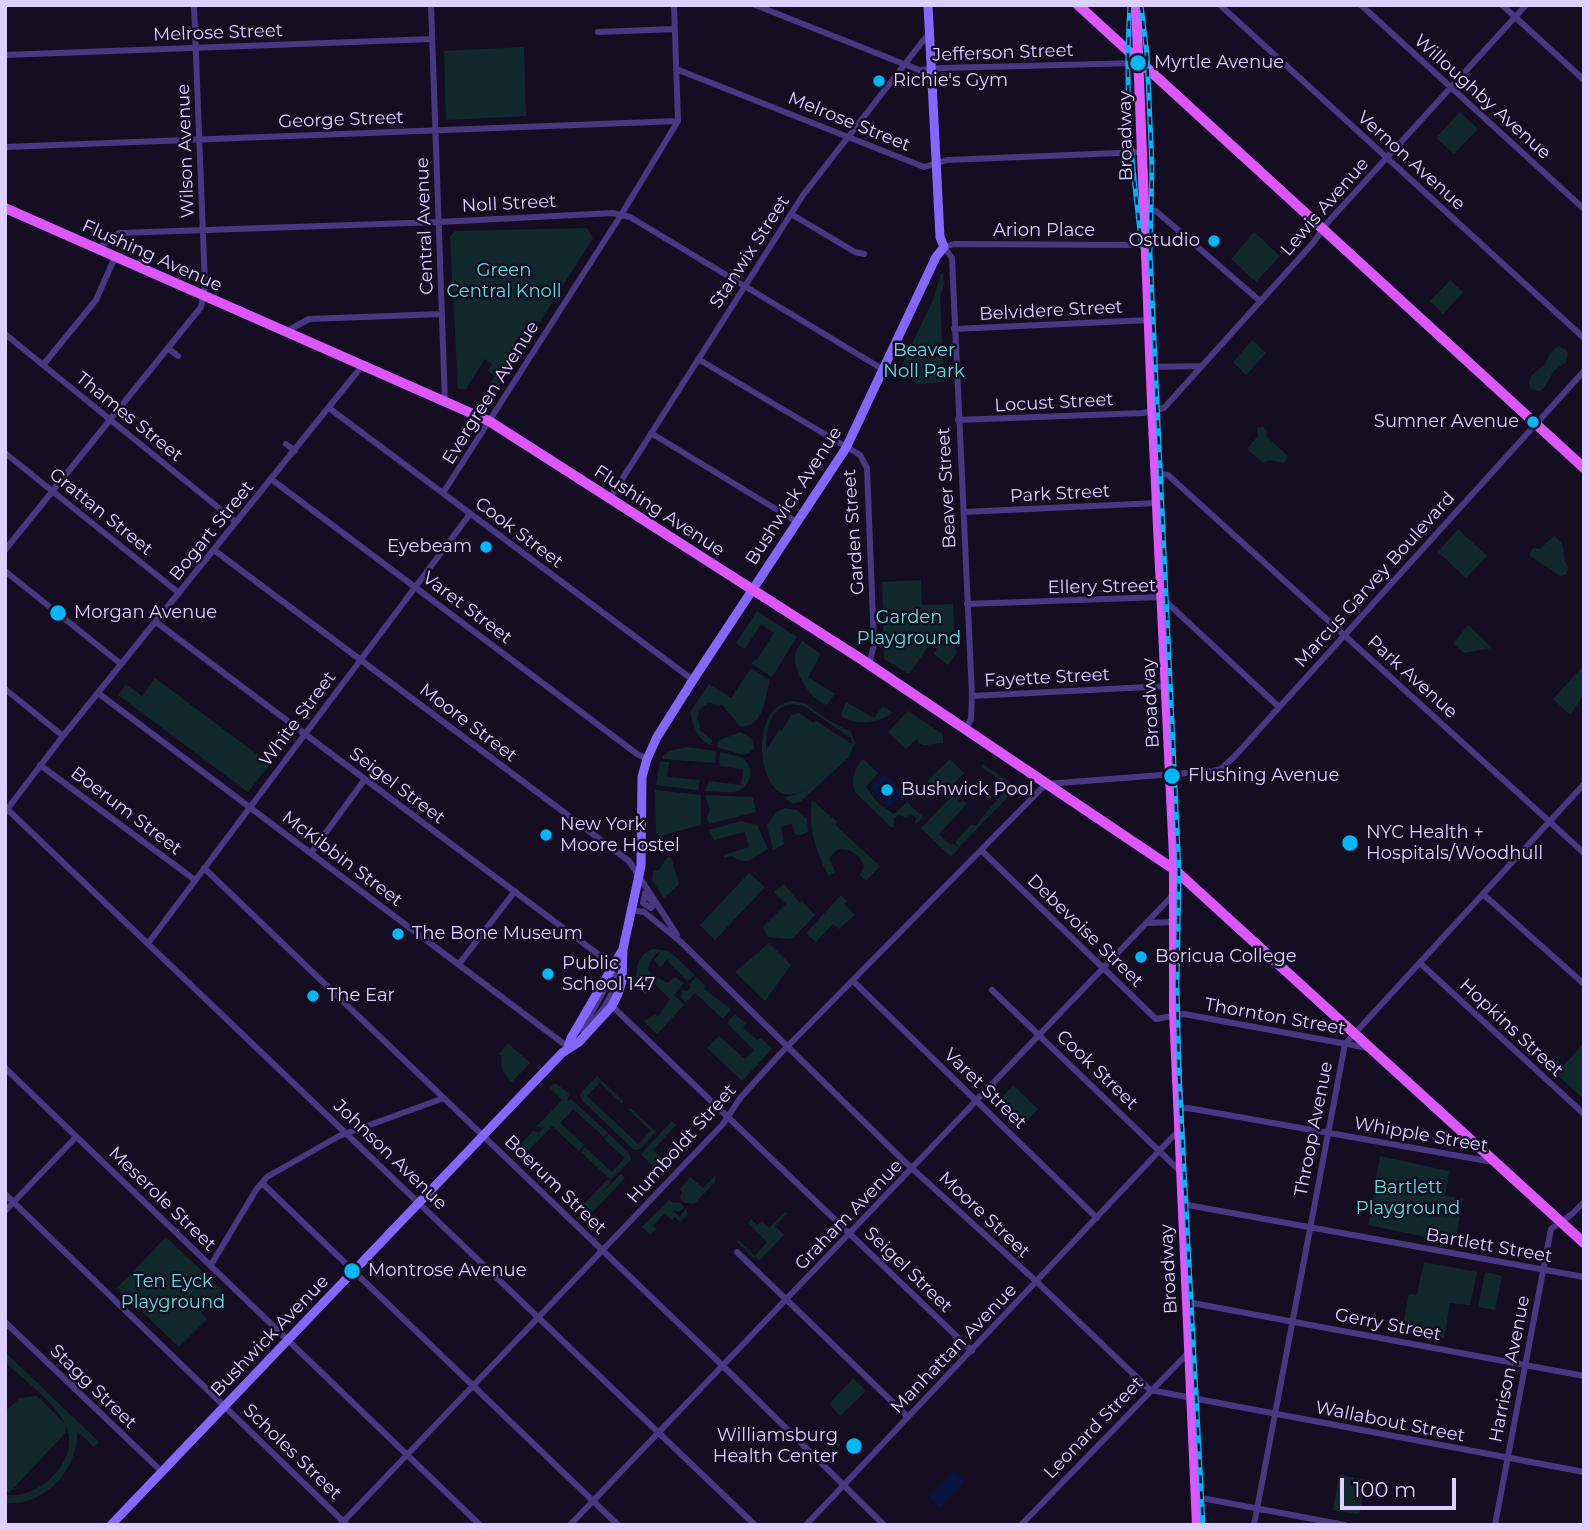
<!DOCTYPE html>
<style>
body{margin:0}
#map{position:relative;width:1589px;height:1530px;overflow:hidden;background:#150e23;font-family:Montserrat,sans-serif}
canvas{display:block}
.frame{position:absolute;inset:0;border:7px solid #ddd0ff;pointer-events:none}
.scale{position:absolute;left:1340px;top:1478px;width:116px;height:32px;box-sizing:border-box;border:4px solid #ddd0ff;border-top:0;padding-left:9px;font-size:21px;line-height:24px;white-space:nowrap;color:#ddd0ff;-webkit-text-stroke:5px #150e23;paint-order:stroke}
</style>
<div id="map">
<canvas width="1589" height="1530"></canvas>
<div class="frame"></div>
<div class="scale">100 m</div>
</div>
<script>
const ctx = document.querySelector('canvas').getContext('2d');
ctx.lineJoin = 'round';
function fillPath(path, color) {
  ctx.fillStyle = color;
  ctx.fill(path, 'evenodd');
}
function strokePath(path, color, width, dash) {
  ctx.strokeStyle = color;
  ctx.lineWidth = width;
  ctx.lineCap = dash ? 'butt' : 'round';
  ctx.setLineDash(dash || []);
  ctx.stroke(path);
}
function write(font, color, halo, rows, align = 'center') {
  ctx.font = font + ' Montserrat,sans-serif';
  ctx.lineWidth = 5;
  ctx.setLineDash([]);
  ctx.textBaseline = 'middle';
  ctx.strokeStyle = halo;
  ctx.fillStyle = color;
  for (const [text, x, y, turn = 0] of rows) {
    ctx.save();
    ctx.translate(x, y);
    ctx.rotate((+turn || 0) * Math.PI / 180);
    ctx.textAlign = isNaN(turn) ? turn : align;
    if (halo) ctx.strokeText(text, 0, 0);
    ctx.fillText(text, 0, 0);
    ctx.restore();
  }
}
const green = new Path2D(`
 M524,47L526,116L446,120L444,51Z
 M1460,112L1478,129L1454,154L1436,138Z
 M587,228L593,238L486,407L478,403L495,376L488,371L492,364L485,359L466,389H458L450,237L455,231Z
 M1254,232L1280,256L1256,282L1231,259Z
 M941,274H943L944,283L940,297L944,382L917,384L900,369L933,300Z
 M1450,280L1463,292L1443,314L1430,301Z
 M1252,340L1266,353L1246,375L1233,362Z
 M1558,346L1566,350L1568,354L1566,362L1554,371L1543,389L1539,391L1531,389L1529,384L1531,376L1545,364L1550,353Z
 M1263,427L1267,431L1266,436L1288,456L1284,463L1270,460L1263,463L1247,449L1258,436L1257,428Z
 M1458,529L1487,556L1466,578L1438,552Z
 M1554,536L1562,543L1565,562L1569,568L1565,575L1560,576L1529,555L1533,548L1540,549Z
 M921,580L922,605L953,604L956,654L948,665L934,654L937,649L930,644L909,674L884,659L882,582Z
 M757,611L797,637L772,677L751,663L758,658L774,633L761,624L745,649L736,643Z
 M1468,625L1492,648L1464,653L1453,644Z
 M802,641L821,654L808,677L835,694L826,705C811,699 790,670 796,651C797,648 800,645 802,641Z
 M1584,665V694L1570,715L1553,699Z
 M751,668L770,681C765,698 763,729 740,726L722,705L708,703L699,710L697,720L699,721L700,730L712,740L711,745C696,739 694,726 690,712L709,684L731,698Z
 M155,678L270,764L248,792L118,695L126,684L142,696Z
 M794,701L806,704L828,720L851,732L855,743L848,758L801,801L793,804L784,798L811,789C803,791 793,796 785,794C756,788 750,703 794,701ZM792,704L804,706L851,738L852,744L816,721L814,723L799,713L791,715L782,731L779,730L766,750C766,730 769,708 792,704Z
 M846,702L874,718L883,706L893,713C876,723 861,726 842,717L841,714Z
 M908,711L943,734V743L924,745L919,743L917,738L906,749L888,732Z
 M740,732L752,739L754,748L749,753L743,755L717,747L718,741Z
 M687,747L716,751L715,763L663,759V756L669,751Z
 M720,752C727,754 736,755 742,758C757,768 750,789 734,792C725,793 714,791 705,791L709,781L741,785L743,769L719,766Z
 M863,759L878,773L866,787L878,803L894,814L907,802L923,817L915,825L916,818L913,815L904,817L900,814L894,818V827H891L855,792C851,780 854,768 863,759Z
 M950,759L964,773L942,795L927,781Z
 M660,762H669L667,777L700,780L698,790L656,785Z
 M983,764L1017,788L959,847L955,842L972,824L975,826L1007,788L994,775L981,767Z
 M655,790L701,795V825L660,836L656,833Z
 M956,792L960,797L957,801L960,803L963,800L967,804L939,834L951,845L953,843L959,848L951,857L921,828Z
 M705,795L753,797L756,812L709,824L707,818L710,810Z
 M812,800L837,822L835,825L880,866L866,881L860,875L864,866C860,854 850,848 838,849L829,858L835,872L829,876C816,854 808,825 812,800Z
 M785,808L797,810L807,819L808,832L800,835L795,834L792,824L783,825L781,828L784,844L773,850L767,825L776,812Z
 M741,821L757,825L768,849C751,858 750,867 731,856L724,858V855L749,847L745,832L714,840L708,830Z
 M671,857L679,884L664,898L652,880L653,870L658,871L667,858Z
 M749,873L765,887L715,940L700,925Z
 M784,884L799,902L802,901L815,915L792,939L768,937L763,927L786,904L774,892Z
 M841,895L847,901L844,904L855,915L839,929L833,924L816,942L806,933Z
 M769,943L791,965L765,1001L735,972Z
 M653,949L669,951L695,975L688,981L670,964L668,959L660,967L654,960L661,952L657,953C640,973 650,973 668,983L675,977L684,983L674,995L684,1005L657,1034L644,1021L655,1015L659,1016L670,999L655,984L645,994L636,979C636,966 639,953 653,949Z
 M696,977L706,986L704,989L731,1009L723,1019L695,993L686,1002L681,998L682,991L685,990L687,991L691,987L690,984Z
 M735,1014L746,1024L743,1028L757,1040L761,1038L772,1049L742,1081L707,1048L719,1036L745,1059L754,1050L727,1023Z
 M508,1043L530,1063L512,1082C503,1075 500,1067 502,1056L499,1054Z
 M1584,1043V1099L1556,1074Z
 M597,1076L624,1102L622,1104L600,1082L587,1096L638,1144L651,1131L629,1110L630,1108L656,1132L640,1149L634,1150L581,1099L580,1094Z
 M554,1084H557L569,1094L567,1101L571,1099L608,1133L604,1137L573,1109L560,1123L584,1145L579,1151L552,1126L520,1159L513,1152L534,1130L538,1133L543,1128L536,1127L562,1100L550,1088Z
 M1013,1085L1038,1109L1020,1128L995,1104Z
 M672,1121L676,1125L653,1150L666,1162L687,1140V1144L658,1172L641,1154Z
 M609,1134L629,1153L631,1159L611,1180L581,1152L585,1147L612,1172L625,1158L604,1139Z
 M1380,1156L1449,1171L1445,1196L1463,1199L1455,1243L1368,1225Z
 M621,1174L625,1178L585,1220L576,1212L608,1179L611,1182L600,1195Z
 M716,1175L715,1182L694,1204L685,1203L680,1198L682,1192L680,1189L690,1177L703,1188Z
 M669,1200L674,1203L679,1202L685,1207L679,1212L673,1210L679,1217L686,1209L688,1214L680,1222L675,1217L672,1220L664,1213L653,1226L656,1229L650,1235L642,1227Z
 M785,1212L787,1214L775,1226L784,1235L759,1261L756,1257L754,1259L736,1241L738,1240L755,1256L767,1242L748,1223L751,1219L757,1225L762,1221L769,1228Z
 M166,1237L223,1291L201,1313L207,1319L179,1347L117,1288Z
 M1424,1262L1477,1272L1470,1305L1450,1303L1444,1338L1402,1329L1409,1294L1417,1295Z
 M1485,1272L1502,1276L1495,1310L1478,1307Z
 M5,1352L99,1442L94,1447L77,1431C79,1469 44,1507 5,1503V1495C22,1497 38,1490 50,1479C101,1431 39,1394 5,1362Z
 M853,1378L866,1391L840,1416L829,1404Z
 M37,1396L65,1424L66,1432L9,1493L5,1489V1411L20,1398Z
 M1339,1475L1366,1480L1359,1514L1333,1510Z`);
const water = new Path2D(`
 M884,774L903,793L890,806L871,787Z
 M954,1471L964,1482L940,1507L929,1497Z`);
const street = new Path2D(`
 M431,5L445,403
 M755,5L919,70L943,68L1139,63
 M1220,5L1584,338
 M1361,5L1584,209
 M1502,5L1584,80
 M598,32L675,29
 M5,55L432,39
 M676,69L924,167L947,160L1144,152
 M5,147L678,121
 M1143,210L1156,211L1260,301
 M791,214L855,252L864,254
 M97,249L119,233L439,222L613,213L630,217L884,370
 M954,329L1149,320
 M287,331L309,319L442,314
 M5,334L236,522
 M169,349L178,356
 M698,359L860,455L867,468L874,645L869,664
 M43,365L96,300L115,257
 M1150,367L1201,366
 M329,408L693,680
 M958,420L1143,413L1164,408L1313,243L1328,222L1526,5
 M651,433L797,522
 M286,444L295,451
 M5,453L179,593
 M1155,473L1168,475L1584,853
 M271,479L637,754L647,759
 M443,493L621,215L678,121L674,5
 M610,498L803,195L929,33
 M964,512L1157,503
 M5,550L201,307L205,286L194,5
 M214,550L629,861L677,935
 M5,571L121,664
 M967,604L1161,597L1279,707
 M156,622L615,967
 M5,689L63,736
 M98,693L568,1047
 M972,696L1167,686
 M966,728L971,719L972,696L952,258L944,247L954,244L1145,245
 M40,765L195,880
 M5,807L755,1525
 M5,812L63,736L362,366
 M982,851L1156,1019L1184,1014L1368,1048
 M311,853L365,779
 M204,868L723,1366L884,1525
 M645,893L654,904L651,908L643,903Z
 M1483,894L1584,984
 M632,910L644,912L681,942L905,1162L1037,1282L1150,1390L1584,1472
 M1146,923L1175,922
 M149,942L470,514
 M1420,963L1584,1114
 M459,964L515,891
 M613,974L618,977C612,998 599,1018 582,1030Z
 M853,981L1097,1218
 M992,990L1181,1172
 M612,1006L972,1351
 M5,1068L480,1525
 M1178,1109L1188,1108L1493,1162
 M262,1183L618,1525
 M5,1194L347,1525
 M1182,1204L1584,1277
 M5,1211L76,1137
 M737,1252L908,1417
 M211,1265L256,1190L267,1177L339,1136L444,1098
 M1187,1302L1584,1376
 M5,1322L161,1471
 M1196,1497L1345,1525
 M340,1525L723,1124L741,1097L781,1053L1046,784L1213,771L1221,769L1235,756L1584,371
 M570,1525L1174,894
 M806,1525L1179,1130
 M1021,1525L1189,1352
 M1254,1525L1345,1044L1584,784
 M1495,1525L1551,1229L1571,1215L1584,1202`);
const secondary = new Path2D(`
 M568,1047L571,1038L623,949
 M111,1525L562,1053L579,1042L612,1006L618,994L622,981L623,949L641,866L642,777L647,759L657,737L693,680L846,448L936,257L944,247L940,237L928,5`);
const primary = new Path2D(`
 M1078,5L1584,468
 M1136,5L1152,403L1174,857V1011L1197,1525
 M5,208L489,421L861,659L1175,870L1584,1243`);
const rail = new Path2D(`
 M1130,5C1126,65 1128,127 1135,187C1137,207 1140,226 1141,246
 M1141,5L1147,55L1152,167L1150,253L1179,872L1177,985L1179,1076L1203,1525`);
const markers = [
 [1138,63,9,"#00b7fb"],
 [879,81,7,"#00b7fb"],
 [1214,241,7,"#00b7fb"],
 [1533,422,7,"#00b7fb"],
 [486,547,7,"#00b7fb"],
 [58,613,9,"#00b7fb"],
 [1172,776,9,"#00b7fb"],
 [887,790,7,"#00b7fb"],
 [546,835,7,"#00b7fb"],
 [1350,843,9,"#00b7fb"],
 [398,934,7,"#00b7fb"],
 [1141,957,7,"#00b7fb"],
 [548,974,7,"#00b7fb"],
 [313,996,7,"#00b7fb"],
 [352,1271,9,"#00b7fb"],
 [854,1446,9,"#00b7fb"]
];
const streetNames = [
 ["Melrose Street",218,33,-2],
 ["Jefferson Street",1003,53,-2],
 ["Willoughby Avenue",1482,97,42],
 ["George Street",341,120,-2],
 ["Melrose Street",849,122,22],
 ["Broadway",1126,136,-91],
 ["Wilson Avenue",186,151,-92],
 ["Vernon Avenue",1411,161,42],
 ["Noll Street",509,204,-3],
 ["Lewis Avenue",1325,207,-49],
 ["Central Avenue",425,226,-92],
 ["Arion Place",1044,231],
 ["Stanwix Street",750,252,-57],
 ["Flushing Avenue",152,256,24],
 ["Belvidere Street",1051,311,-3],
 ["Evergreen Avenue",491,393,-58],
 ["Locust Street",1054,403,-3],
 ["Thames Street",129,417,39],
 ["Beaver Street",947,488,-93],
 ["Park Street",1060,494,-3],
 ["Bushwick Avenue",794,496,-57],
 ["Flushing Avenue",659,511,33],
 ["Grattan Street",101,512,39],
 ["Bogart Street",212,531,-51],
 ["Garden Street",854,532,-94],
 ["Cook Street",519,533,37],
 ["Marcus Garvey Boulevard",1375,580,-48],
 ["Ellery Street",1102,587,-1],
 ["Varet Street",467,608,37],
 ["Park Avenue",1412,677,42],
 ["Fayette Street",1047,678,-3],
 ["Broadway",1151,703,-93],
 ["White Street",298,719,-53],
 ["Moore Street",468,723,37],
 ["Seigel Street",397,786,37],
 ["Boerum Street",126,811,37],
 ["McKibbin Street",342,859,37],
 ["Debevoise Street",1085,931,44],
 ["Thornton Street",1275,1017,10],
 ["Hopkins Street",1511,1028,43],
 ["Cook Street",1097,1070,44],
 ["Varet Street",985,1089,44],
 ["Throop Avenue",1314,1129,-79],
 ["Whipple Street",1421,1135,10],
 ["Humboldt Street",682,1144,-48],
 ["Johnson Avenue",390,1155,44],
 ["Boerum Street",555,1185,44],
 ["Meserole Street",162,1199,44],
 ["Graham Avenue",849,1215,-46],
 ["Moore Street",984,1215,43],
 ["Bartlett Street",1489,1246,10],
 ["Broadway",1169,1269,-93],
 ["Seigel Street",908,1270,44],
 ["Gerry Street",1388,1325,11],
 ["Bushwick Avenue",270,1336,-46],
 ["Manhattan Avenue",954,1349,-46],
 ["Harrison Avenue",1510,1369,-79],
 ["Stagg Street",93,1387,44],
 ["Wallabout Street",1390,1422,11],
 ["Leonard Street",1094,1428,-46],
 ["Scholes Street",292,1452,44]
];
const poiNames = [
 ["Myrtle Avenue",1154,63],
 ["Richie's Gym",893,81],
 ["Ostudio",1200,241,"right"],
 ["Sumner Avenue",1519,422,"right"],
 ["Eyebeam",472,547,"right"],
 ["Morgan Avenue",74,613],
 ["Flushing Avenue",1188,776],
 ["Bushwick Pool",901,790],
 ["New York",560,825],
 ["Moore Hostel",560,846],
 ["NYC Health +",1366,833],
 ["Hospitals/Woodhull",1366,854],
 ["The Bone Museum",412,934],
 ["Boricua College",1155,957],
 ["Public",562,964],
 ["School 147",562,985],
 ["The Ear",327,996],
 ["Montrose Avenue",368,1271],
 ["Williamsburg",838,1436,"right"],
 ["Health Center",838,1457,"right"]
];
const parkNames = [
 ["Green",504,271],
 ["Central Knoll",504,292],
 ["Beaver",924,351],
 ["Noll Park",924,372],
 ["Garden",909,618],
 ["Playground",909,639],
 ["Bartlett",1408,1188],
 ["Playground",1408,1209],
 ["Ten Eyck",173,1282],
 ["Playground",173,1303]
];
fillPath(green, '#11292d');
fillPath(water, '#091440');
strokePath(street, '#483882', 6);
strokePath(secondary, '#8567ff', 9);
strokePath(primary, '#dd57ff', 10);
strokePath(rail, '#00b7fb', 5);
strokePath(rail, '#150e23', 2.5, [8]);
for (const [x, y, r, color] of markers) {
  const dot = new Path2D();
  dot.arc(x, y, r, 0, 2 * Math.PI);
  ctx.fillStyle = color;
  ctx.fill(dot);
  strokePath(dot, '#150e23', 2.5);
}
write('18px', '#ddd0ff', '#150e23', streetNames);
write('18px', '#ddd0ff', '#150e23', poiNames, 'left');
write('18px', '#5be0d5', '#150e23', parkNames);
</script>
